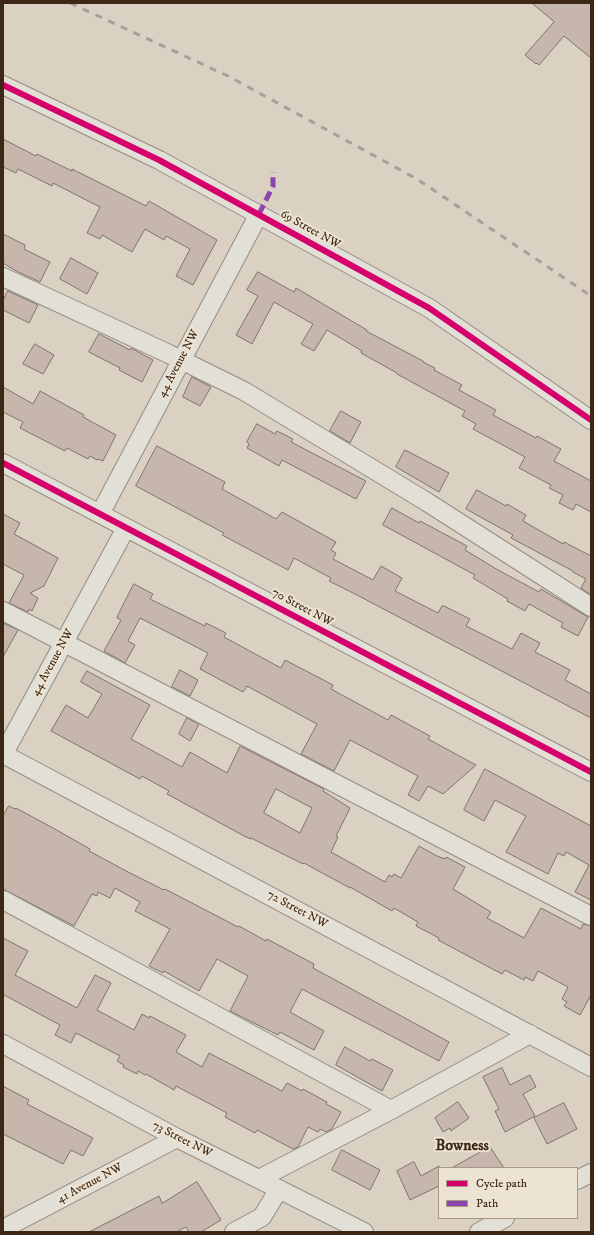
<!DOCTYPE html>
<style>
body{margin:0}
#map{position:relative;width:594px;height:1235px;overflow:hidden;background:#dad1c3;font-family:"IM FELL DW Pica",serif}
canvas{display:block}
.frame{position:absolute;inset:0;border:4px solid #3d2716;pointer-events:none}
.legend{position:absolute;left:438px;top:1167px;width:140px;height:52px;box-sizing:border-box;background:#ede3d2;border:1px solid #a79887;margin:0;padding:5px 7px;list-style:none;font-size:12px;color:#3d2716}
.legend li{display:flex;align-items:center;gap:8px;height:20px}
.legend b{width:20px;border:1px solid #a79887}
</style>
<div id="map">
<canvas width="594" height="1235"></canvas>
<div class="frame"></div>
<ul class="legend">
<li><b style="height:5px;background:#d6006c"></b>Cycle path</li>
<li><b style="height:5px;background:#8e44ad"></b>Path</li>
</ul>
</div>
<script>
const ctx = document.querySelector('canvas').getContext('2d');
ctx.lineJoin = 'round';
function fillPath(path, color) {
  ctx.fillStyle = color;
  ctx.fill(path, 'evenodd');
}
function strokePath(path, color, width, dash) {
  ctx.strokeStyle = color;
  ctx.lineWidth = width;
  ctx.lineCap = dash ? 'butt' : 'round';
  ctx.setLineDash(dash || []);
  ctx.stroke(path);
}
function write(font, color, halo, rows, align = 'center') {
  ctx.font = font + ' "IM FELL DW Pica",serif';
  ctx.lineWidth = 4;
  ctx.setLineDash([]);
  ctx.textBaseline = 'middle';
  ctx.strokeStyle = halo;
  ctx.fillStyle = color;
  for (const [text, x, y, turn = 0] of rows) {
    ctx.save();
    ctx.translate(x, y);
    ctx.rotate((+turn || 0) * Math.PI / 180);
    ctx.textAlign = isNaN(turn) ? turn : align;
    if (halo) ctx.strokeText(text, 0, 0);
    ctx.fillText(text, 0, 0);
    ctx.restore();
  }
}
const building = new Path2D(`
 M532,3H591V58L564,36L539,65L537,63L536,64L525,55L554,22Z
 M3,139L36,156L37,154L72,171V169L146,206L149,201L217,240L193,285L176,276L190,249L166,236L164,240L145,229L132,252L102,235L100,239L87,233L100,207L53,183L52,186L18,169L16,173L3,167Z
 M3,234L25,245L24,249L50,262L40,282L18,272L3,263Z
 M71,258L98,273L87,294L60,279Z
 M258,272L294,292L296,288L367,330L366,331L423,361V362L435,368L434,370L462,385L459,390L496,410L493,415L536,438L537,436L561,449L554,461L591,481V512L576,504L573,510L559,503L563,495L549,488L551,485L519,468L525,457L473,429L476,424L462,416L465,411L397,374V373L361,353L362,351L327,330L314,351L301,344L313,324L274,302L252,344L236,335L258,296L247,290Z
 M8,291L38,305L29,323L3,310V301Z
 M99,334L130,350L131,348L153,360L142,382L119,370L120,368L89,352Z
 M35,344L54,355L43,374L23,364Z
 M192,377L211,387L200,406L183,397Z
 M3,387L33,404L40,391L84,415L83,417L116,435L103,461L98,459L97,460L90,456L88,459L67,448L65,451L20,428L23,422L3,412Z
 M341,411L361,422L350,443L330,431Z
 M257,424L275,434L277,431L293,439L291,442L366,481L356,499L282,460L279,466L247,448L249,444L247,442Z
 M157,446L225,482L222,489L276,519L282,512L336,542L331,550L336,553L333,559L373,580L381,566L402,578L395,591L438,613L442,606H444L470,619L466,626L512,649L521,633L540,643L535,652L570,670L565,680L591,694V718L357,595L329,581L331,578L294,558L288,570L222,535L224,533L136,486Z
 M405,450L449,473L439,492L396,467Z
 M477,490L506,506L507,504L526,515L523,521L563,544L564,542L591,556V595L581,588L586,579L573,572V571L511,538L513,535L466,509Z
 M392,508L419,523L420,521L467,546L465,550L498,570L539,592L541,589L588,617L578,636L561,627L563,623L529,604L525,611L507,601L508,599L473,578L475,575L383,525Z
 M3,514L20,523L14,534L58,558L44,586L30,593L38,598L32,611L29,609L28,612L9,603L24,575L3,564Z
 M134,584L153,594L150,599L205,626L206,623L226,633L224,637L281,668L285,660L333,685L331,689L388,720L391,715L430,736L428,739L476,765L443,794L428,786L419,801L408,795L418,776L350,740L334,771L301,754L317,724L247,686L243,692L200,669L208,653L140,618L128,641L135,645L125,663L104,651L121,620L117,618L119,613Z
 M3,623L18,630L3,657Z
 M180,670L198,680L190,696L172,687Z
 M87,671L150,705L131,739L182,767L190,752L227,773L240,746L324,789L323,791L350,808L336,836L338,837L331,852L385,882L389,875L392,877L394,874L401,878L419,846L437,856L445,859L446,857L465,867L453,889L491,912L487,918L524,938L541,908L581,929L583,924L591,926V995L580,1015L564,1006L567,1002L562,999L568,987L538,971L533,981L525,977L524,980L505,970L502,974L438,940L439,938L416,926L418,922L394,908L392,911L350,887V888L304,863L303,864L251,838V839L246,837L167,794L169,791L142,776L140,779L51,731L66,705L88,718L102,694L81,682ZM276,789L312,808L300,833L264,813Z
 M187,718L199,724L190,741L179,734Z
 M485,769L591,826V900L575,892L589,865L566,852L564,856L558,853L548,874L506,852L526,816L495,800L484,821L464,810Z
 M9,806L15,809L16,808L53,828L90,849L89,851L102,858L130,873L164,890L165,889L238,927L239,926L266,941L267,939L314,964L313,968L449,1042L439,1061L302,989L290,1012L324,1031L314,1050L280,1032L278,1035L230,1011L248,976L217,959L199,991L164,971L163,973L149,966L170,929L135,911L140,902L115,888L110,898L98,892L97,896L92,894L74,926L3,889V816Z
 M3,938L28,951L15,975L77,1008L95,975L111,983L97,1010L134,1030L142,1014L149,1018L150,1016L186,1035L176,1052L202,1067L209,1053L282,1091L287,1083L302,1091L303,1089L327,1102L326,1104L341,1112L332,1129L326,1132L320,1129L318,1132L308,1127L298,1147L293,1149L257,1130L255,1133L225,1117L227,1113L176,1086L174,1090L146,1074L145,1075L138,1071L137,1074L123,1067L124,1065L117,1061L120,1056L76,1033L71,1043L55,1035L60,1025L4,995L3,998Z
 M345,1047L370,1061L372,1059L393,1070L382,1091L336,1065Z
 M502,1068L510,1085L530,1075L536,1087L523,1094L535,1116L505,1132L495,1111L499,1109L483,1077Z
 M3,1086L29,1100L27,1104L93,1138L83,1156L71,1150L63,1164L3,1134Z
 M458,1102L469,1118L451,1131L450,1128L443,1132L435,1118Z
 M564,1103L577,1129L547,1144L534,1118Z
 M490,1147L504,1168H452Z
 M342,1150L380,1170L370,1190L332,1170Z
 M414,1162L421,1176L439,1166V1186L410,1200L397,1171Z
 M197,1182L221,1220L201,1232H189L186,1227L176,1232H89L159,1196L162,1203Z`);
const minor = new Path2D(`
 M3,85L159,160L429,308L591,420
 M3,277L169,354L244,391L427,502L591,607
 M3,463L591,772
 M100,514L259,214
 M3,611L591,916
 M3,754L591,1067
 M3,755L126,528
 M3,900L391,1110
 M3,1044L177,1138L364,1232
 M259,1179L391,1110L530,1034
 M577,1180L591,1173
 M3,1229L177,1138
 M234,1232L262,1217L279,1189
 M479,1232L505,1218`);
const rail = new Path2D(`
 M70,3L228,76L417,179L591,296`);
const quiet = new Path2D(`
 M259,214L273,186V172`);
const cycleway = new Path2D(`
 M3,85L159,160L429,308L591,420
 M3,463L591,772`);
const streetNames = [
 ["69 Street NW",310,230,29],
 ["44 Avenue NW",179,364,-62],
 ["70 Street NW",302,608,28],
 ["44 Avenue NW",53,663,-61],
 ["72 Street NW",297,910,28],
 ["73 Street NW",182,1140,27],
 ["41 Avenue NW",90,1184,-28]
];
const districtNames = [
 ["Bowness",462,1147]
];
fillPath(building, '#c6b6ac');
strokePath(building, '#7c756b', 1);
strokePath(minor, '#948c82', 20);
strokePath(minor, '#e2dfd7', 18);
strokePath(rail, '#a6a098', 3, [7, 7]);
strokePath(quiet, '#8e44ad', 5, [10, 5]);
strokePath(cycleway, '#d6006c', 6);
write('12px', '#3d2716', '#ede3d2', streetNames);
write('bold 16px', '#3d2716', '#ede3d2', districtNames);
</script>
